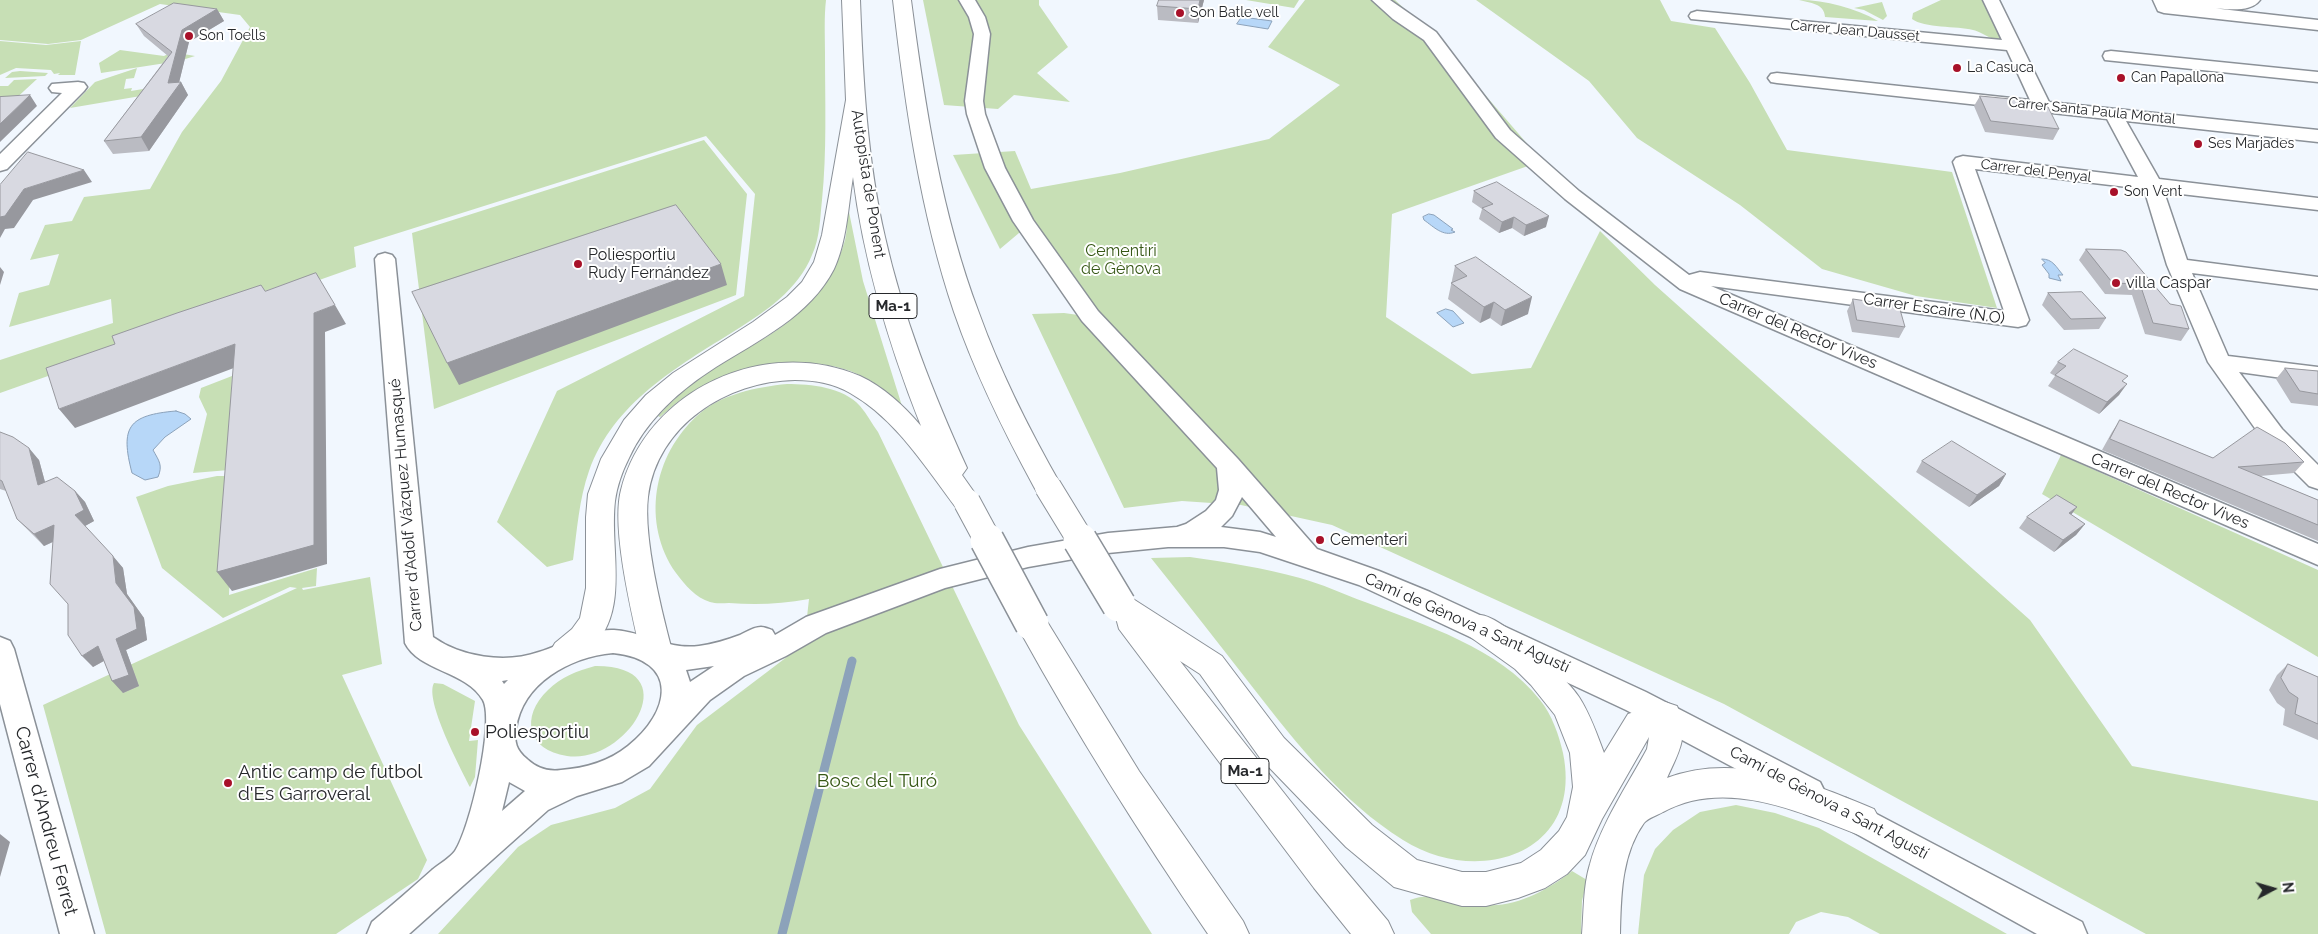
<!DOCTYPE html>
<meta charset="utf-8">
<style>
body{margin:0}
#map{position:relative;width:2318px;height:934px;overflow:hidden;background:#f1f7fe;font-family:Raleway,sans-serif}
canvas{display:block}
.north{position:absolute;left:2248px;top:864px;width:50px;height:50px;-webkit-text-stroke:4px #fff;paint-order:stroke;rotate:84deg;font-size:14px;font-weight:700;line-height:20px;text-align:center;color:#26282b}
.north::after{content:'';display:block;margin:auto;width:18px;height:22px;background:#26282b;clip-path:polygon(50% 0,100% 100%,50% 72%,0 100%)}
</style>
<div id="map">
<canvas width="2318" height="934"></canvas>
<div class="north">N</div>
</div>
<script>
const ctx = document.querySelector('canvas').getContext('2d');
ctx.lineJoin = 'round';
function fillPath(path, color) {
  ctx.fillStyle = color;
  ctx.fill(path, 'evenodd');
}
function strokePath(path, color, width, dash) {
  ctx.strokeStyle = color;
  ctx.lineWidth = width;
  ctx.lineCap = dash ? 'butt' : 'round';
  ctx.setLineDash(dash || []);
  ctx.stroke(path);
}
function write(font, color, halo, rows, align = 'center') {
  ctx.font = font + ' Raleway,sans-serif';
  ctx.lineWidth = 4;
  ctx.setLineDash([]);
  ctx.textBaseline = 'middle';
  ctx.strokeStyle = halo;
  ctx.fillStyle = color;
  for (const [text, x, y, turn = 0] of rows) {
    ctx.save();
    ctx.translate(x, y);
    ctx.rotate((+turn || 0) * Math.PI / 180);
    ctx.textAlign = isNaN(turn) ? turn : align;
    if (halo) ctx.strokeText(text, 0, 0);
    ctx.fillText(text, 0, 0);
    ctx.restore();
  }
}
const green = new Path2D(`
 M0,0H826C824,17 825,35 825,53C825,102 827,151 822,200C820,218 820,238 812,255C798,290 766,311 736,330C677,367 614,402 589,471C579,499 577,531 573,560L547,567L497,522L557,391L744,296L755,194L706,136L354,247L356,267L0,393V360L113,323L111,299L9,327L19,293L49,285L59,254L30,260L45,225L72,221L84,197L150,189L182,132L221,81L250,27L240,15L160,4L81,40L48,44L0,40Z
 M923,0H1039V5L1068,47L1037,73L1070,102L1014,95L998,109L944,105Z
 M1246,0H1299L1294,8Z
 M1305,0H1395L1437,39L1542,161L1392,214L1386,317L1472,374L1531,368L1600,231L1655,285L2030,620L2132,766L2318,801V934H2146L1724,704L1332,525L1241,505L1182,501L1124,508L1032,314L1064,313L1100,318L1036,233H1019L1000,249L953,155L1015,151L1031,189L1120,173L1269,139L1340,85L1268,47Z
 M1476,0H1660L1671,21L1715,28L1750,83L1787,150L1952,172L1997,308L1916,296L1822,269L1740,205L1637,138L1589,81Z
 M1799,0C1826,0 1855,8 1878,21L1825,17C1824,3 1810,3 1799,0Z
 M1941,0H1983L2002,40C1987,39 1985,33 1973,30C1957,26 1924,28 1912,19L1913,13Z
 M1882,2L1887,16L1883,20L1864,10L1854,8Z
 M0,41L46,45L81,41L75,75H58L60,73L54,74L51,70L16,68L0,75Z
 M120,50L164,56L172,52L195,56L179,61L101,73L99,63Z
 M137,68L134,78L126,79L124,89L132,88L131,91L179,83L176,90L70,108L95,82Z
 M20,71L48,73L45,76L5,78L12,72Z
 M37,79L11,103H0V86H8L14,80Z
 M704,140L747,194L736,295L434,409L412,233Z
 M847,202L863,281L902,406L901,407C895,402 891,396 885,391C831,345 742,362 687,396C677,401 669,410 660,417L658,416C673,400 688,386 706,373C726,359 748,349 768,336C804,314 834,281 845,240C848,228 847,214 847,202Z
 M232,376L229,470L193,473L207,414L199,397L201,388Z
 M787,384C811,384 843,387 860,406C867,414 872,424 878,432L1019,725L1152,934H438L518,847L551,825L615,808L650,789L697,725L804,644L809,599C781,604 757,605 729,603C723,603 716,604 710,602C696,598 685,585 676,573C641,523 653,455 698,415C721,394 757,387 787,384Z
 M2061,455L2318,570V657L2042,494Z
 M217,476H227L230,571L229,595L317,568L316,586L302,588L303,590L370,577L382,664L342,675L427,860L418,879L336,934H106L43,705L297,588L290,587L223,618L162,568L136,497L168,486Z
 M1190,557C1226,562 1264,568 1300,578C1322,584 1343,594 1365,602C1425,625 1499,648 1540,700C1552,715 1559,735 1563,753C1584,855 1477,887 1403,840C1341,801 1298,745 1254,689C1220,645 1186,602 1151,558Z
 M595,666C690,665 627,765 567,756C527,750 520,717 548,690C561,677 577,671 595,666Z
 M434,683L443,684L475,701L469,741L478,740L475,777L470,787C461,769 424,700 434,683Z
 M1736,805L1775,813L1819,828L2007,934H1880L1848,917L1821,912L1796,922L1789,934H1638L1644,875L1655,849L1673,830L1700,812Z
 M1572,871L1587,880L1582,901L1581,934H1431L1412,912L1410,900C1433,890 1460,904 1485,905C1516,908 1549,889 1572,871Z`);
const water = new Path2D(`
 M1242,17L1272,21L1268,29L1237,24Z
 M1429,214L1434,215L1453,229L1451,230L1455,232C1443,237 1434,227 1424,220L1423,217Z
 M2042,259C2053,259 2056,267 2063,275H2058L2061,281L2049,278V274L2042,265L2045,263Z
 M1446,309L1453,311L1464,323L1453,327L1437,313Z
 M176,411L185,414L191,419L165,437L153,450C159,461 163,465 158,477L145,480L132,473C120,427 128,415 176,411Z`);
const stream = new Path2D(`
 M782,934L852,661`);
const minor = new Path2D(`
 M959,0H975L985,17L990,34L983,101L985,114L1005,168L1033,220L1098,311L1238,459L1317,549L1379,571L1430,592L1646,692L1820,782L1825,792L1820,802L1809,806L1798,802L1626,710L1359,585L1260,552L1224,547H1168L1108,553L1028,567L945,588L826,633L786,656L744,676L710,700L649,766L622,782L577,796L548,810L409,934H367L372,922C392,905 412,888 432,870C439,864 450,858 455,851C470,829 495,722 483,700C466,671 419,671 405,643L375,259L378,255L385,253L392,255L395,259L433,637C461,657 505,664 539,652C564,644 586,629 614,630C645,632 667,650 699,646C713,644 727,640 740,635C746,632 754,627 761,627C764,627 769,629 772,630L775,635L806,617L940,569L1028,547L1108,533L1177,527L1186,524L1206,511L1216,500L1219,490L1217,468L1082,321L1013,221L985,168L967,114L965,101L974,34L969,17ZM1242,497L1276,537L1260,532L1221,527L1232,516ZM613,653C680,660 671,712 628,746C608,762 586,768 561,770C547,772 537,768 527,759C516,750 514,742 516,729C522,683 570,657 613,653ZM714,666L690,682L686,670ZM508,680L504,684L502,681ZM509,782L525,791L502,811Z
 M1372,0H1390L1436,32L1510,130L1579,191L1689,275L1700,272L2004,311L1953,162L1956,158L1963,156L2138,177L2107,119L1777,83L1771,82L1768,78L1771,74L1777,73L2030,100L2007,50L1691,19L1689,16L1691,13L1697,11L2002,40L1983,0H1999L2049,102L2318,130V142L2126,121L2159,179L2318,198V210L2164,192L2187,260L2318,277V289L2192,273L2228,356L2318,367V383L2239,372L2282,429L2318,465V489L2309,486L2264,441L2208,362L2167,265L2144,189L1975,169L2029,320L2026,325L2018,327L1711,286L2318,544V565L1680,289L1565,199L1496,138L1424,40L1393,19Z
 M2153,0H2260C2251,13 2226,9 2212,8L2318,20V30L2164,13L2158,11Z
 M2111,51L2318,72V82L2105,60L2103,56L2105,52Z
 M78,82L84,83L87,87L84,91L7,169L0,171V154L62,93L52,92L49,88L52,84Z
 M0,637L10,641L14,649L94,934H60L0,704Z
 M1846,798L2082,922L2087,934H2037L1835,822L1830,812L1835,802Z`);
const highway = new Path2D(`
 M842,0H860C863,79 867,159 885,237C903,317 933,393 967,468L962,475L981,502L977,509L967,512L957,509C926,468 896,419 850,393C833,383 814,380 795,380C727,381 657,425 648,497C643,538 662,613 673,654L668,663L657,667L646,663L641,654C632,614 611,528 621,490C647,389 765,336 860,376C884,387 904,406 921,426C889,345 864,263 853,177C848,207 847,241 834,269C810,316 759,340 716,367C680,390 647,419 629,458C622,472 617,486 615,501C609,551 632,613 588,652C576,663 570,666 555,661L550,652L555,643L572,629L580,618L586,588V517L588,494L601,459L624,420L646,395L673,373L753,322L787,297L802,282L814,262L822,235L846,100Z
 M893,0H911C925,106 941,213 979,313C1001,374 1030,431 1062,487L1058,494L1048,497L1038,494L1034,487C1003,430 975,373 954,312C920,211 905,105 893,0Z
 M1119,593L1130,597L1222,656L1284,738L1372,825L1417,860L1462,872H1486L1521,863L1541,850L1559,831L1567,817L1573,787L1570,753L1555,715L1531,685L1515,669L1469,636L1465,627L1469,618C1472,617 1477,615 1480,615C1501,615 1567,678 1579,697C1590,714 1597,734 1604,753L1628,714L1665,702L1677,706C1690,734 1679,752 1667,778C1737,752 1809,782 1874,809L1880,820L1874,831L1862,836C1801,813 1727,777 1663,812C1658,815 1648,818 1644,823C1621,855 1621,897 1620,934H1582C1584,911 1583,887 1590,864C1601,824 1627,786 1647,749L1649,737L1602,819L1585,855L1567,874L1545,888L1518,898L1486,906H1462L1394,887L1346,847L1260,758L1200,674L1180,661L1340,864L1388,921L1394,934H1351L1314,888L1119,629L1116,618L1108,613L1104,605L1108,597Z
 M1032,612L1043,615L1139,771L1243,921L1249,934H1208C1141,836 1078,736 1021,633L1017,624L1021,615Z`);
const highwayBridgeFar1 = new Path2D(`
 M1048,487L1081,541
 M967,502L988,541`);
const highwayBridge = new Path2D(`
 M987,540L1032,624
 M1080,540L1119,605`);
const wall = new Path2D(`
 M1204,0L1198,23L1158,20L1157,6Z
 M217,9L224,21L189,42L179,82H181L188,95L149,151L113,154L104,141L168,56L144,36L136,24Z
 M1980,96L2022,104L2059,129L2053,140L1985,132L1974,106Z
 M1474,191L1546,227L1524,236L1512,228L1499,233L1479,219L1482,209L1472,202Z
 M2086,249L2121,250L2189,329L2181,341L2145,334L2132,295L2105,294L2079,260Z
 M1455,266L1528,314L1501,326L1490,318L1480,323L1448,299Z
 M2048,293L2106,318L2099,329L2064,330L2042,305Z
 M1853,299L1905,327L1899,338L1852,332L1847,311Z
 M2058,362L2124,382L2119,395L2099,414L2048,386L2055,376L2050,373Z
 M2285,368L2318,371V406L2291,403L2276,379Z
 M2120,420L2213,458L2304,462L2294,473L2260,476L2318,500V541L2102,450L2112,432Z
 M0,432L39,460L45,482L75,491L85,502L94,521L85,526L123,568L127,594L144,618L147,640L126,650L139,686L123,693L104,661L93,667L68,604L53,542L44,546L17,519L6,491L0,489Z
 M1922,461L2006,474L1999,486L1969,507L1916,472Z
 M2071,515L2085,524L2076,535L2054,552L2019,528L2027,517Z
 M2288,664L2318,677V740L2283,725L2285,709L2277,703L2269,690L2277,675Z`);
const shadedWall = new Path2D(`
 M1200,0H1204L1198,23V9Z
 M217,9L224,21L189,42L178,87L181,82L188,95L149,151L141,137L168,83L182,30Z
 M30,95L37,106L0,142V124Z
 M84,170L92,182L33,200L14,228L5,229L0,238V217L24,189Z
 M1549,216L1546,227L1524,236L1526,225Z
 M1514,217L1512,228L1499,233L1502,222Z
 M721,264L727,285L459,385L447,363Z
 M0,267L4,272L0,285Z
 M1532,297L1528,314L1501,326L1505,310Z
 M1494,302L1490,318L1480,323L1484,307Z
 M335,305L346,324L325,332L327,564L232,591L217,572L314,313Z
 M235,344L247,363L75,428L59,409Z
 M2127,384L2119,395L2099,414L2107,402Z
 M29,448L39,460L49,497L38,485Z
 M2006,474L1999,486L1969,507L1977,495Z
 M75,491L85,502L94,521L85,526L75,515Z
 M2077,507L2068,519L2069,513Z
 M2085,524L2076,535L2054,552L2063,540Z
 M54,525L65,536L44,546L34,534Z
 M113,556L123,568L127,594L144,618L147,640L126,650L139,686L123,693L112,681L116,639V583Z
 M98,646L109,658L93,667L82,656Z
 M0,834L10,842L0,877Z`);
const building = new Path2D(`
 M1159,0H1200L1198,9L1157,6Z
 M174,3L217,9L182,30L168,83L181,82L141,137L104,141L172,52L136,24Z
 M30,95L0,124V97Z
 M1980,96L2021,100L2022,104L2048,107L2059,129L1991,121Z
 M28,152L84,170L24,189L5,216L0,217V185Z
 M1497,182L1549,216L1526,225L1514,217L1502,222L1482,208L1493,204L1474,191Z
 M676,205L721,264L447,363L412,292Z
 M2086,249L2121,250L2126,252L2170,304L2181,306L2189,329L2153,323L2140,284L2113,283Z
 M1476,257L1532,297L1505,310L1494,302L1484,307L1451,283L1467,276L1455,266Z
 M316,273L335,305L314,313V545L217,572L235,344L59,409L46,368L115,344L112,336L177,313L261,285L265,291Z
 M2082,292L2106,318L2071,319L2048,293Z
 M1853,299L1899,306L1905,327L1857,320Z
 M2074,349L2128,376L2122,381L2127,384L2107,402L2055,375L2066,366L2058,362Z
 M2285,368L2318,371V394L2300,391Z
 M2120,420L2213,458L2257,427L2285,443L2304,462L2238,467L2318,500V525L2110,439Z
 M0,432L13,437L29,448L38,485L57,477L75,491L84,510L75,515L113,556L116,583L134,607L137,629L116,639L129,675L112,681L98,646L82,656L68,635V604L50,584L54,525L34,534L17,519L2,481L0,480Z
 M1952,441L2006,474L1977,495L1922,461Z
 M2057,495L2077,507L2069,513L2085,524L2063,540L2027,517Z
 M2288,664L2318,677V724L2295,714L2298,698L2289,692L2281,678Z`);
const markers = [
 [1180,13,5,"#a81129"],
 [189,36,5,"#a81129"],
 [1957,68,5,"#a81129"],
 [2121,78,5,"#a81129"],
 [2198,144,5,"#a81129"],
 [2114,192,5,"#a81129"],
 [578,264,5,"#a81129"],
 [2116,283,5,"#a81129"],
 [1320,540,5,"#a81129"],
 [475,732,5,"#a81129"],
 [228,783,5,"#a81129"]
];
const farPoinames = [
 ["Son Batle vell",1190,13],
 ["Son Toells",199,36],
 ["La Casuca",1967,68],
 ["Can Papallona",2131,78],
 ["Ses Marjades",2208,144],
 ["Son Vent",2124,192]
];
const farStreetnames = [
 ["Carrer Jean Dausset",1855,31,5],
 ["Carrer Santa Paula Montal",2092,111,6],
 ["Carrer del Penyal",2036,171,7]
];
const shields = [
 [893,306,48],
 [1245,771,48]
];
const shieldNames = [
 ["Ma-1",893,306],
 ["Ma-1",1245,771]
];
const streetNames = [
 ["Autopista de Ponent",868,184,81],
 ["Carrer Escaire (N.O)",1934,309,8],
 ["Carrer del Rector Vives",1798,331,23],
 ["Carrer del Rector Vives",2170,491,23],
 ["Carrer d'Adolf Vázquez Humasqué",406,505,-95],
 ["Camí de Gènova a Sant Agustí",1467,623,24],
 ["Camí de Gènova a Sant Agustí",1829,803,28]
];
const parkNames = [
 ["Cementiri",1121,251],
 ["de Gènova",1121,269]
];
const poiNames = [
 ["Poliesportiu",588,255],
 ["Rudy Fernández",588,273],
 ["villa Caspar",2126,283],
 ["Cementeri",1330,540]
];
const nearPoinames = [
 ["Poliesportiu",485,732],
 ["Antic camp de futbol",238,772],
 ["d'Es Garroveral",238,794]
];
const nearParknames = [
 ["Bosc del Turó",877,781]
];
const nearStreetnames = [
 ["Carrer d'Andreu Ferret",46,821,75]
];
fillPath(green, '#c7dfb5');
fillPath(water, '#b7d7f8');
strokePath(water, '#8ca2ba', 1);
strokePath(stream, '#8ca2ba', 9);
strokePath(minor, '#8b9198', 3);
strokePath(highway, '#8b9198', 2);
fillPath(minor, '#fff');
fillPath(highway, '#fff');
strokePath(highwayBridgeFar1, '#8b9198', 28, []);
strokePath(highwayBridge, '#8b9198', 36, []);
strokePath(highwayBridgeFar1, '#fff', 26);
strokePath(highwayBridge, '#fff', 33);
fillPath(wall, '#babbc2');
fillPath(shadedWall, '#97989e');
fillPath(building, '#d8d9e1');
strokePath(building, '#97989e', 1);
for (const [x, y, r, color] of markers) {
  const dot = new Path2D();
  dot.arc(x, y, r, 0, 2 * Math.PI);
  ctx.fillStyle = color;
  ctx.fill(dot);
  strokePath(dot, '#fff', 2);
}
write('14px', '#26282b', '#fff', farPoinames, 'left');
write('14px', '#26282b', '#fff', farStreetnames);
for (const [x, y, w] of shields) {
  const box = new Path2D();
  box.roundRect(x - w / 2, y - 12.5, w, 25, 4);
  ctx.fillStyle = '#fff';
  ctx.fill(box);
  strokePath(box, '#26282b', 1);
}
write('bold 15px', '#26282b', null, shieldNames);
write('16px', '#26282b', '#fff', streetNames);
write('16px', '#375816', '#fff', parkNames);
write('16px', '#26282b', '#fff', poiNames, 'left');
write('19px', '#26282b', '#fff', nearPoinames, 'left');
write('19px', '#375816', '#fff', nearParknames);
write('19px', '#26282b', '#fff', nearStreetnames);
</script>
